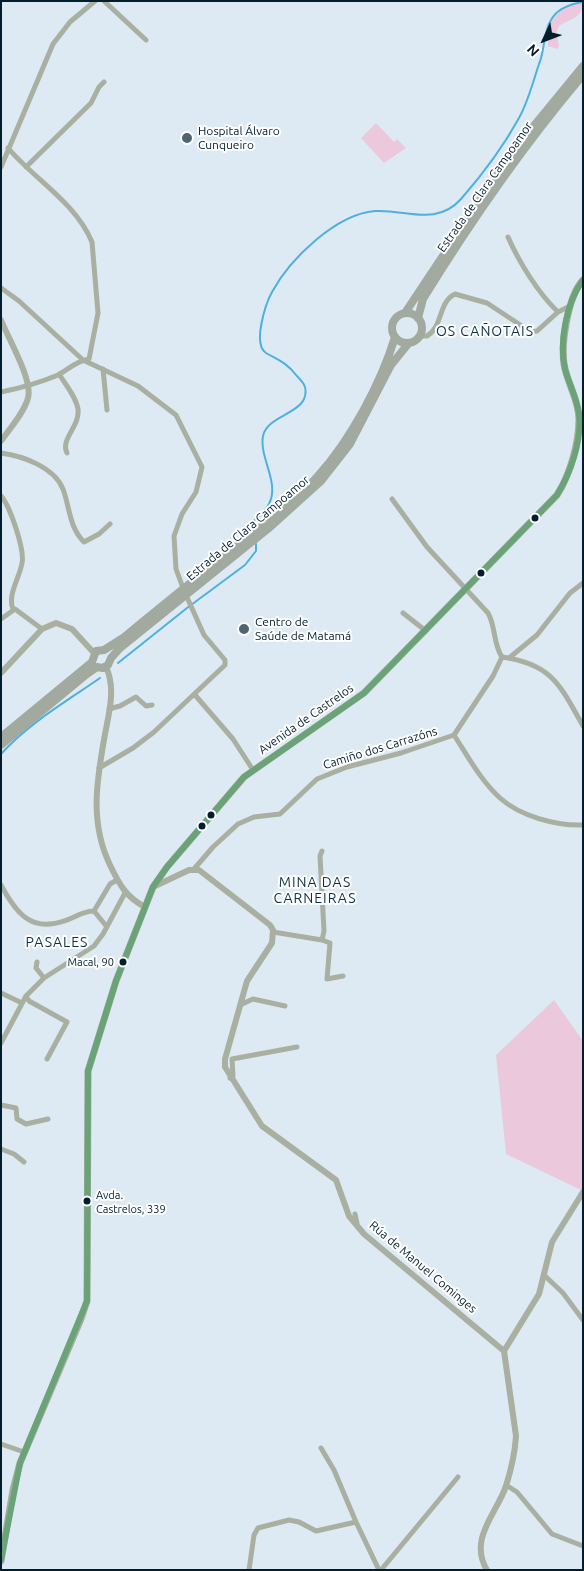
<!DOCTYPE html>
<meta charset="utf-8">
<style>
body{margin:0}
#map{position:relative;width:584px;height:1571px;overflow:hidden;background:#ddeaf3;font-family:Ubuntu,sans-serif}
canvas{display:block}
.frame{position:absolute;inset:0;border:2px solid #021d2c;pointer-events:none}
.north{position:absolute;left:519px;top:15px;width:50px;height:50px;-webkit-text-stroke:4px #fff;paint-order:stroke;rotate:227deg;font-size:14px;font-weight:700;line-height:20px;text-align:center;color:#021d2c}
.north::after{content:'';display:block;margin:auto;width:18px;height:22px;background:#021d2c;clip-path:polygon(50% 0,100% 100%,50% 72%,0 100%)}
</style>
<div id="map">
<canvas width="584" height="1571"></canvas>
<div class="frame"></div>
<div class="north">N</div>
</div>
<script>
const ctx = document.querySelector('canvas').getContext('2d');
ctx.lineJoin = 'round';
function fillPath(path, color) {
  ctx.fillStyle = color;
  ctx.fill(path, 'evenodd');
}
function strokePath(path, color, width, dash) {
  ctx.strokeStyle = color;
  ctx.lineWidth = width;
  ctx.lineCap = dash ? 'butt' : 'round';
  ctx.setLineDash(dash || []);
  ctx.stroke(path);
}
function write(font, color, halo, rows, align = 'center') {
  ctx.font = font + ' Ubuntu,sans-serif';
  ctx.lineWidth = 4;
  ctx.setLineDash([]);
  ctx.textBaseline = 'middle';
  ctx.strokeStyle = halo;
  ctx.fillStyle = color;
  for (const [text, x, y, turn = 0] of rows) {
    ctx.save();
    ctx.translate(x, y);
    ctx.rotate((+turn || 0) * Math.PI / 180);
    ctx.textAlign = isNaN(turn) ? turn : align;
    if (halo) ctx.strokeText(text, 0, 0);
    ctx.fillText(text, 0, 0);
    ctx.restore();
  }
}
const green = new Path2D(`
 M583,1C583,18 572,18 559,26L556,33L559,45L558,49L548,46C548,40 546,31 549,26C555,14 569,2 583,1Z
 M376,123L394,142L397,139L406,148L384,163L361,138Z
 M554,1000L583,1041V1191L506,1154L496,1055Z`);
const stream = new Path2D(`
 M244,532C251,520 264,516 269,504C280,482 259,458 263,436C268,413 311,414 305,387C304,383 299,378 296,375C287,363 278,360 266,353C252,344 266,303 272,292C290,259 336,214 375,211C406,209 436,227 461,199C483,174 503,147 519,118C528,102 533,82 539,64C545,51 543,32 551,20C557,9 570,4 583,2
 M118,663L187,608L245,565L256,551V544
 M1,754C29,723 67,701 100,678`);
const minor = new Path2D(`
 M104,1L146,40
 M1,167L53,44L70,22L95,1
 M26,167L91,103L99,87L104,82
 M508,237C519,262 538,293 558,312
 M1,288L19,301L83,360L138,386L176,415L202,467L196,492L182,514L174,536L176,569L183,588
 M420,336H427C443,327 438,302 455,294L487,303L531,332L537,331L558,312L570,306
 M103,369L107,410
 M59,374C66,385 76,397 78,409C80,427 60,439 67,453
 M1,392C21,388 39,383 58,375C69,369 76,361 89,359L98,313L92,242C75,202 35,180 8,148
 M1,453C23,456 54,467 63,489C70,508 69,527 84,542L99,534L110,524
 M1,496C10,506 25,550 22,563C20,577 7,595 13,609
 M392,499L427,547L488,613C496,627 493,644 502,657C552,664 560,685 583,726
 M403,613L426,631
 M1,619L15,609L42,629
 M509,658L537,635L570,593L583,583
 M195,695L233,739L253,770
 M109,709L120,706L136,697L146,706L152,705
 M454,735C467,755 481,781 500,798C520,816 556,826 583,825
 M99,768L133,748L154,732L225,665V660L204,635L186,595
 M194,869L213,847L238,824L254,817L280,814L317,779L347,767L401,753L454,735L493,676L502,657
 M1,885C15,911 30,933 64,921C74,918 83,911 94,911L110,884L117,880
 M94,911L107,927
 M273,932L322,940L330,943L327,979L343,976
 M322,940L324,931L320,856L322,851
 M37,962L36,968L44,978
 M1,993L22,1003
 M26,996L29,1001L67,1022L47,1059
 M240,1005L253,999L285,1006
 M1,1043L26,996L44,978L94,946L103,934L125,893
 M230,1078L233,1076L232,1059L297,1047
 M1,1105L16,1108L17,1119L26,1124L48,1119
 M1,1149L14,1154L24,1162
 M355,1214L357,1223L356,1224
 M544,1275L563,1293L583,1320
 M1,1444L24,1452
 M321,1448L334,1470L356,1522L379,1570
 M506,1485L517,1492L552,1534L583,1546
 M249,1570L254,1535L258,1528L289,1520L299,1522L316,1531L356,1522
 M381,1570L458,1477`);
const tertiary = new Path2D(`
 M1,320C8,338 33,380 28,398C24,413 10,428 1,441
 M106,667C116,688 109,713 105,734C97,779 89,822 110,865C119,884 126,897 145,907
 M1,673L42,629L56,623L72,629L94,653
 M153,887L189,870H199L270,925L273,930L272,943L247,981L225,1059V1067L262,1126L336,1180L349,1216L364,1234L504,1351L516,1436C515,1453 511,1470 506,1486C497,1513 468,1539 487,1570
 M504,1351L539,1294L552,1242L583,1192`);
const secondary = new Path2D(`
 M1,1561L13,1490L20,1463L81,1319L87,1301L88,1071L116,981L153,887L167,867L244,777L364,693L557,495C570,475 579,443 579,419C579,400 567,383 564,364C561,343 568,296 583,280`);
const primary = new Path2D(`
 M392 328a15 15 0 1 1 30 0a15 15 0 1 1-30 0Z
 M405,313L490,185L528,133L583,66
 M418,318L423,299C471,221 523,146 583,75
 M1,737L92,662L96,651L104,650L123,638C162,606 201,574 241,543C267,522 296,501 318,476C350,440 381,384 395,337
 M1,745L87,674L97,667L103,668L108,665L111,658L119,649L269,528L321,481L350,444L391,365L408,344`);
const bus1 = new Path2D(`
 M1,1560L20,1463L87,1301L88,1071L116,981L153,887L167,867L244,777L364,693L557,495C571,472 582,441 579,414C577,398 569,384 565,369C559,342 566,303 583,280`);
const markers = [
 [187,138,6,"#4f6572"],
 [535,518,4.5,"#021d2c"],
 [481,573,4.5,"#021d2c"],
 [244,629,6,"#4f6572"],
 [211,815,4.5,"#021d2c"],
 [202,826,4.5,"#021d2c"],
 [123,962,4.5,"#021d2c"],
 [87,1201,4.5,"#021d2c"]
];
const busNames = [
 ["Macal, 90",114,962],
 ["Avda.",96,1195,"left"],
 ["Castrelos, 339",96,1209,"left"]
];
const poiNames = [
 ["Hospital Álvaro",198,131],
 ["Cunqueiro",198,145],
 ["Centro de",255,622],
 ["Saúde de Matamá",255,636]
];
const streetNames = [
 ["Estrada de Clara Campoamor",485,187,-55],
 ["Estrada de Clara Campoamor",248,528,-40],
 ["Avenida de Castrelos",306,719,-35],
 ["Camiño dos Carrazóns",380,748,-17],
 ["Rúa de Manuel Cominges",423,1267,40]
];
const neighbourhoodNames = [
 ["OS CAÑOTAIS",485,331],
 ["MINA DAS",315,882],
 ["CARNEIRAS",315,898],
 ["PASALES",57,942]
];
fillPath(green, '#ebc8db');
strokePath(stream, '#4eb0dd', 2);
strokePath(minor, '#a9afa1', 5);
strokePath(tertiary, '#a9afa1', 6);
strokePath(secondary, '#a6ad9f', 7);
strokePath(primary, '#a2aa9f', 8);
strokePath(bus1, '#6aa378', 6);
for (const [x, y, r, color] of markers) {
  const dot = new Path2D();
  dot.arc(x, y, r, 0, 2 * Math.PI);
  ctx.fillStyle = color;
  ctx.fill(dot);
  strokePath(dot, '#fff', 2);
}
write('11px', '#021d2c', '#fff', busNames, 'right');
write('12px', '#021d2c', '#fff', poiNames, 'left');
write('12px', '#021d2c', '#fff', streetNames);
ctx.letterSpacing = '1px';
write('14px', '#0c3044', '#fff', neighbourhoodNames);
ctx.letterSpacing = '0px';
</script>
